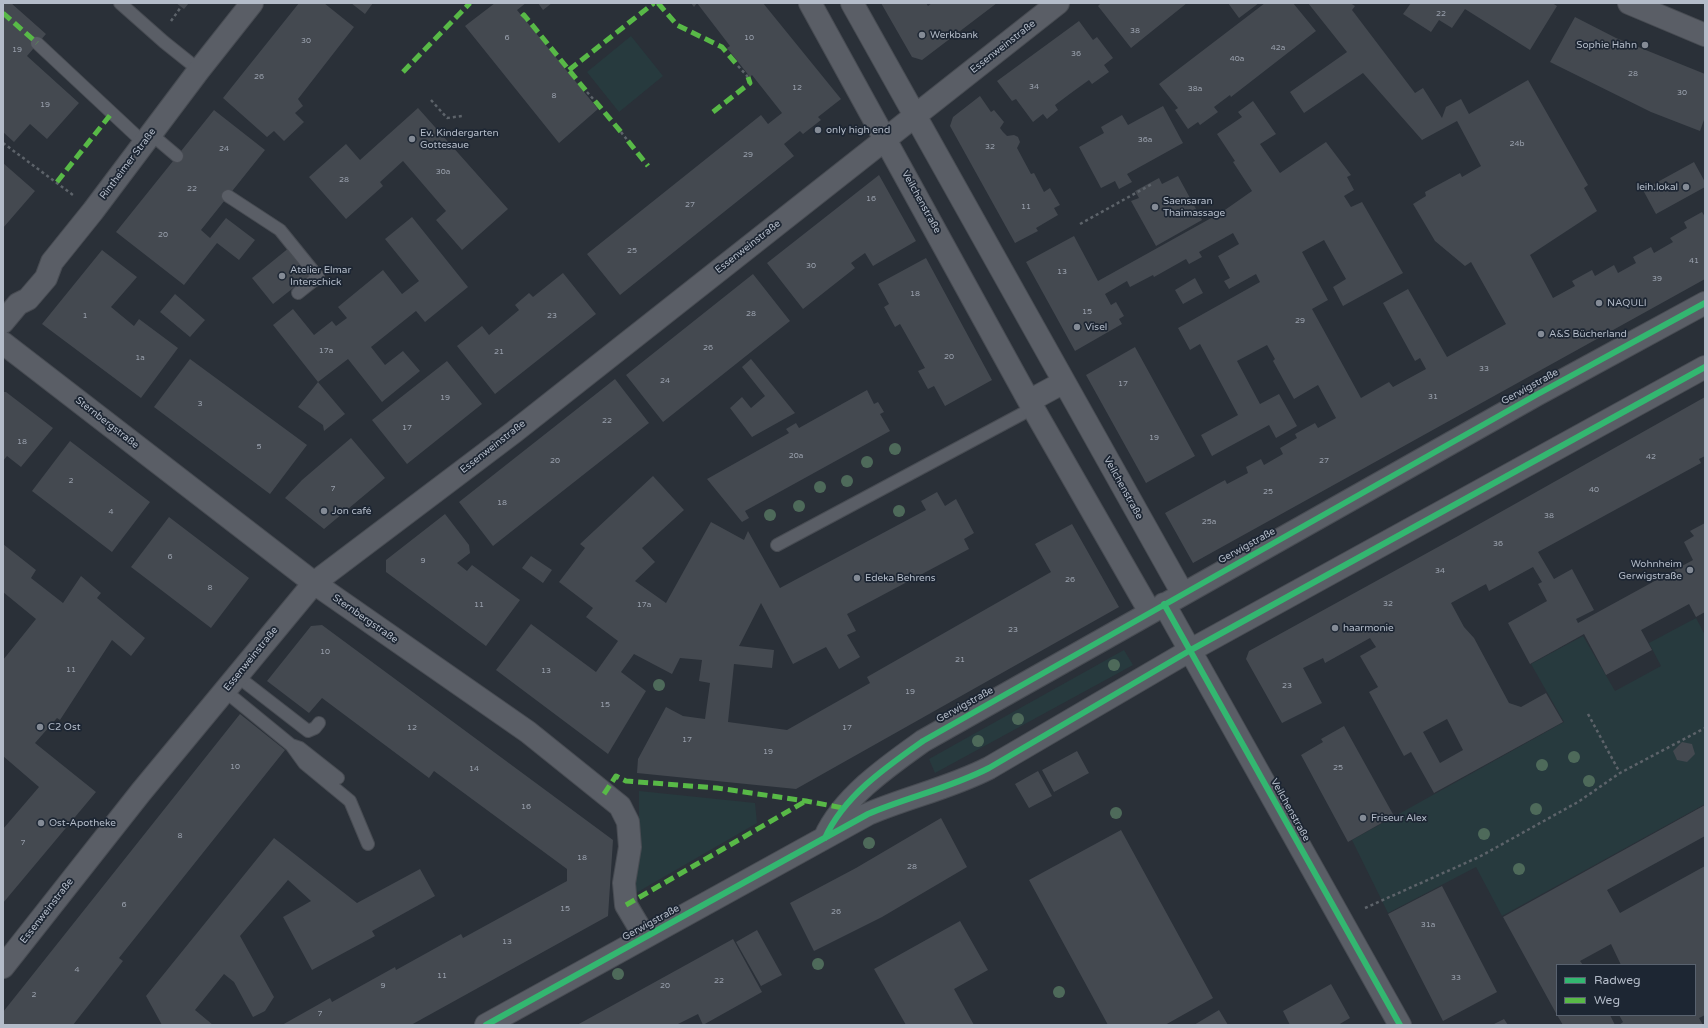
<!DOCTYPE html>
<meta charset="utf-8">
<style>
body{margin:0}
#map{position:relative;width:1708px;height:1028px;overflow:hidden;background:#2a3038;font-family:"Varela Round",sans-serif}
canvas{display:block}
.frame{position:absolute;inset:0;border:4px solid #b4bcc9;pointer-events:none}
.legend{position:absolute;left:1556px;top:964px;width:140px;height:52px;box-sizing:border-box;background:#1d2633;border:1px solid #59626f;margin:0;padding:5px 7px;list-style:none;font-size:12px;color:#b4bcc9}
.legend li{display:flex;align-items:center;gap:8px;height:20px}
.legend b{width:20px;border:1px solid #59626f}
</style>
<div id="map">
<canvas width="1708" height="1028"></canvas>
<div class="frame"></div>
<ul class="legend">
<li><b style="height:5px;background:#33b770"></b>Radweg</li>
<li><b style="height:5px;background:#58b947"></b>Weg</li>
</ul>
</div>
<script>
const ctx = document.querySelector('canvas').getContext('2d');
ctx.lineJoin = 'round';
function fillPath(path, color) {
  ctx.fillStyle = color;
  ctx.fill(path, 'evenodd');
}
function strokePath(path, color, width, dash) {
  ctx.strokeStyle = color;
  ctx.lineWidth = width;
  ctx.lineCap = dash ? 'butt' : 'round';
  ctx.setLineDash(dash || []);
  ctx.stroke(path);
}
function write(font, color, halo, rows, align = 'center') {
  ctx.font = font + ' "Varela Round",sans-serif';
  ctx.lineWidth = 3.5;
  ctx.setLineDash([]);
  ctx.textBaseline = 'middle';
  ctx.strokeStyle = halo;
  ctx.fillStyle = color;
  for (const [text, x, y, turn = 0] of rows) {
    ctx.save();
    ctx.translate(x, y);
    ctx.rotate((+turn || 0) * Math.PI / 180);
    ctx.textAlign = isNaN(turn) ? turn : align;
    if (halo) ctx.strokeText(text, 0, 0);
    ctx.fillText(text, 0, 0);
    ctx.restore();
  }
}
const green = new Path2D(`
 M631,36L663,76L619,112L587,72Z
 M1696,618L1705,635V804L1502,916L1476,867L1388,913L1352,840L1564,722L1531,664L1583,636L1615,691L1661,666L1649,643Z
 M1124,650L1133,665L935,773L929,759Z
 M639,791L755,803L757,823L636,893L634,887L639,842Z`);
const building = new Path2D(`
 M3,3H11L46,34L27,56L79,103L47,139L30,124L14,142L3,132Z
 M176,3H189L184,9Z
 M299,3H324L354,27L298,99L303,106L295,113L304,122L284,141L274,131L267,137L223,98Z
 M351,3H373L365,14Z
 M495,3H526L517,10L598,109L559,143L465,26Z
 M538,3H552L543,10Z
 M691,3H763L841,99L818,117L821,120L803,134L800,131L784,144L794,156L620,295L587,254L761,115L768,124L782,113L752,75L750,77L727,48L730,46L697,3L694,7Z
 M881,3H926L928,6L932,3H997L922,60L912,57Z
 M1101,3H1187L1131,48L1098,6Z
 M1228,3H1259L1239,18Z
 M1265,3H1293L1316,31L1231,97L1230,95L1214,107L1218,112L1200,125L1198,122L1188,129L1175,110L1178,108L1159,84Z
 M1308,3H1350L1355,6L1352,10L1415,93L1423,88L1442,118L1446,107L1461,99L1469,114L1528,80L1588,185L1584,188L1597,211L1530,255L1553,298L1575,286L1572,281L1592,270L1595,276L1614,265L1618,273L1636,263L1633,257L1651,247L1654,253L1673,242L1670,238L1687,228L1684,222L1702,212L1705,217V279L1193,563L1165,513L1225,480L1227,484L1248,473L1246,467L1261,459L1264,465L1283,454L1280,448L1297,438L1295,434L1315,423L1318,428L1336,418L1318,385L1294,399L1273,361L1275,359L1267,345L1237,361L1260,404L1279,394L1297,426L1276,438L1269,425L1212,456L1201,435L1238,415L1200,344L1190,350L1178,328L1260,282L1256,274L1229,289L1224,281L1230,278L1218,256L1239,244L1233,233L1199,252L1202,257L1189,264L1186,259L1154,277L1153,275L1130,287L1127,281L1105,294L1111,305L1116,302L1124,316L1119,319L1122,324L1075,351L1026,262L1074,236L1098,281L1222,212L1252,191L1233,162L1235,161L1217,134L1242,117L1238,112L1253,101L1276,134L1260,144L1280,173L1326,142L1351,175L1347,177L1354,190L1344,196L1351,207L1362,202L1403,273L1343,306L1333,287L1346,279L1324,240L1302,252L1328,300L1312,309L1361,398L1389,382L1393,387L1426,369L1420,358L1415,361L1383,303L1408,289L1447,357L1506,324L1471,262L1465,266L1435,241L1413,204L1426,196L1425,192L1460,173L1462,177L1481,166L1457,121L1422,140L1363,73L1304,113L1290,92L1347,52Z
 M1411,3H1552L1557,6L1530,50L1465,9L1452,28L1439,20L1431,32L1403,14Z
 M1575,17L1616,38L1705,74V117L1700,131L1651,112L1550,62Z
 M1079,21L1093,40L1097,37L1113,58L1104,65L1109,72L1092,84L1089,80L1071,93L1055,105L1058,110L1047,119L1043,114L1033,122L1016,99L1012,101L997,81Z
 M980,96L991,112L994,110L1004,122L1000,128L1003,132L1007,136L1014,135L1018,137L1020,142L1017,148L1031,174L1034,173L1044,192L1050,188L1060,205L1054,208L1058,215L1036,228L1038,231L1015,243L950,126L953,117Z
 M1163,106L1183,143L1127,174L1132,182L1119,189L1115,181L1101,188L1079,147L1104,133L1101,127L1122,115L1128,125Z
 M418,108L508,209L462,250L436,220L446,211L403,161L380,182L383,186L346,219L309,177L346,144L360,160Z
 M214,110L265,150L201,230L210,238L226,218L255,240L239,260L217,243L184,285L116,232Z
 M1694,162L1705,182V187L1656,214L1643,190Z
 M3,163L35,191L3,228Z
 M879,175L916,241L873,266L865,253L851,263L855,268L803,309L767,263Z
 M1178,176L1202,220L1156,246L1131,201L1139,198L1135,191L1159,178L1162,184Z
 M412,217L468,287L425,322L416,311L371,347L385,365L403,351L420,371L382,402L348,359L318,382L273,325L293,309L314,335L332,321L336,326L347,318L338,307L383,270L402,294L419,281L385,239Z
 M290,247L311,274L273,304L252,278Z
 M102,250L137,277L111,307L134,326L139,319L178,348L141,398L42,324Z
 M926,258L992,380L945,406L934,386L928,389L918,371L925,368L900,324L895,327L884,307L889,304L878,284Z
 M563,273L596,314L495,394L457,346L482,326L489,335L519,310L515,305L529,293L533,297Z
 M753,274L790,321L663,422L626,375Z
 M1195,278L1203,293L1183,304L1175,290Z
 M175,294L205,320L190,337L160,312Z
 M1135,347L1195,456L1146,483L1086,375Z
 M190,359L307,445L270,494L154,407Z
 M751,359L795,413L752,437L730,408L742,397L751,408L765,396L742,367Z
 M447,361L482,404L407,464L372,420Z
 M615,379L649,423L493,546L459,502Z
 M318,382L345,414L324,431L323,425L298,407Z
 M867,390L874,404L878,402L884,412L880,414L890,431L745,511L749,518L742,522L707,479L789,433L786,429L796,423L799,428Z
 M3,392H6L53,428L21,467L7,456L3,461Z
 M1705,397V456L1699,459L1701,463L1538,552L1554,579L1572,569L1594,610L1576,619L1578,623L1693,560L1684,542L1694,536L1690,531L1705,523V612L1696,617L1689,604L1641,630L1652,650L1606,675L1584,634L1530,664L1508,623L1547,601L1538,584L1542,582L1533,567L1489,591L1486,584L1451,603L1464,627L1474,638L1509,703L1521,707L1546,693L1563,722L1434,793L1411,752L1404,756L1369,692L1378,687L1360,656L1376,647L1370,638L1325,663L1323,658L1303,668L1322,703L1282,723L1246,659L1249,651L1458,536ZM1447,719L1463,750L1440,763L1423,732Z
 M351,438L385,478L324,529L285,498L302,480Z
 M70,441L150,502L112,552L32,491Z
 M653,476L684,510L642,548L655,562L635,581L666,603L711,522L744,540L748,531L780,588L926,510L921,501L937,492L945,506L956,499L974,533L964,539L969,549L847,614L856,631L847,635L860,657L839,669L826,647L793,664L761,603L739,646L774,650L772,668L734,664L728,722L787,730L870,683L867,677L1051,572L1035,544L1072,524L1119,607L796,789L637,773L638,759L666,707L683,716L705,719L710,683L699,681L702,660L680,658L672,674L634,654L621,672L646,691L608,754L496,670L531,624L596,672L618,641L586,617L593,608L559,582L585,548L580,544Z
 M445,514L469,545L470,553L457,563L467,571L472,565L520,600L486,646L386,572V560Z
 M169,517L249,578L211,628L131,567Z
 M3,544L36,570L31,578L63,603L81,576L101,593L97,598L145,638L131,656L112,640L60,720L57,718L35,743L96,792L3,903V829L39,787L3,756V660L36,619L3,592Z
 M531,556L552,570L543,583L522,568Z
 M322,625L613,840L608,916L411,1025H282L330,998L332,1002L395,967L396,970L461,934L463,938L567,881V869L434,771L429,778L322,698L309,713L267,681L311,626Z
 M240,714L285,750L119,958L123,961L73,1025H3V1012Z
 M1344,726L1394,816L1348,842L1301,755L1323,742L1321,739Z
 M1682,742L1692,744L1695,754L1687,762L1677,760L1673,751Z
 M1077,751L1089,773L1054,792L1042,770Z
 M1038,771L1052,796L1029,808L1015,784Z
 M1705,805V836L1607,890L1620,913L1705,866V1015L1699,1018L1703,1025H1619L1623,1022L1619,1015H1695V965H1621L1611,944L1580,961L1583,965H1557V1015L1503,917Z
 M941,818L967,867L882,917L814,951L790,903L856,868Z
 M1121,830L1213,998L1165,1025H1108L1029,880Z
 M274,838L357,903L420,869L435,896L372,931L375,936L312,970L283,917L311,901L288,880L240,936L274,997L265,1011L253,1017L234,982L224,974L195,1010L213,1025H162L146,996Z
 M1442,886L1497,992L1443,1021L1388,914Z
 M960,921L988,970L954,989L974,1025H906L874,969Z
 M757,930L782,975L761,986L736,942Z
 M733,939L762,992L703,1025L698,1014L676,1025H577Z
 M1331,984L1350,1018L1338,1025H1290L1283,1011Z
 M1219,1010L1228,1025H1194Z
 M1557,1015H1610L1615,1025H1563Z
 M1504,1019L1508,1025H1492Z`);
const path = new Path2D(`
 M171,21L181,7
 M738,66L748,77
 M587,92L595,101
 M431,100L447,118L462,116
 M621,132L628,141
 M3,143L73,195
 M1080,224L1152,184
 M1588,714L1620,773
 M1365,908L1479,857L1578,802L1620,773L1705,728`);
const service = new Path2D(`
 M120,3L164,42L199,70
 M37,43L144,143
 M151,134L177,156
 M228,196L280,230L318,277L298,293
 M777,545L1033,408
 M237,676L308,731L315,728L319,723
 M225,691L291,745L300,748L338,778
 M291,745L304,763L350,801L368,844`);
const minor = new Path2D(`
 M810,3L1029,401L1150,612
 M852,3L1183,594
 M1629,3L1705,35
 M3,322L18,304L28,299L46,278L52,262L93,211L199,70L252,3
 M3,343L314,583L528,732L620,806L628,822L630,847L624,883L626,905L645,937
 M1029,401L1064,382
 M1164,604L1400,1025
 M825,837C843,797 888,766 923,741L1536,395L1705,303
 M3,967L141,792L314,583L514,432L1058,3
 M486,1025L868,814C908,797 950,788 989,768L1189,651L1705,367`);
const quiet = new Path2D(`
 M658,3L677,25L722,47L738,66
 M3,13L37,43
 M522,17L524,15L587,92
 M569,70L654,3
 M403,72L470,3
 M595,101L621,132
 M713,112L750,83L748,77
 M628,141L648,166
 M57,182L111,114
 M604,794L616,776L626,781L717,788L806,801L843,808
 M626,905L806,801`);
const cycleway = new Path2D(`
 M1164,604L1400,1025
 M825,838C844,796 886,767 923,741L1536,395L1705,303
 M486,1025L868,814C908,797 950,788 989,768L1189,651L1705,367`);
const trees = [
 [895,449],
 [867,462],
 [847,481],
 [820,487],
 [799,506],
 [899,511],
 [770,515],
 [1114,665],
 [659,685],
 [1018,719],
 [978,741],
 [1574,757],
 [1542,765],
 [1589,781],
 [1536,809],
 [1116,813],
 [1484,834],
 [869,843],
 [1519,869],
 [818,964],
 [618,974],
 [1059,992]
];
const markers = [
 [922,35,4,"#848b96"],
 [1645,45,4,"#848b96"],
 [818,130,4,"#848b96"],
 [412,139,4,"#848b96"],
 [1686,187,4,"#848b96"],
 [1155,207,4,"#848b96"],
 [282,276,4,"#848b96"],
 [1599,303,4,"#848b96"],
 [1077,327,4,"#848b96"],
 [1541,334,4,"#848b96"],
 [324,511,4,"#848b96"],
 [1690,570,4,"#848b96"],
 [857,578,4,"#848b96"],
 [1335,628,4,"#848b96"],
 [40,727,4,"#848b96"],
 [1363,818,4,"#848b96"],
 [41,823,4,"#848b96"]
];
const numberNames = [
 ["22",1441,14],
 ["38",1135,31],
 ["6",507,38],
 ["10",749,38],
 ["30",306,41],
 ["42a",1278,48],
 ["19",17,50],
 ["36",1076,54],
 ["40a",1237,59],
 ["28",1633,74],
 ["26",259,77],
 ["34",1034,87],
 ["12",797,88],
 ["38a",1195,89],
 ["30",1682,93],
 ["8",554,96],
 ["19",45,105],
 ["36a",1145,140],
 ["24b",1517,144],
 ["32",990,147],
 ["24",224,149],
 ["29",748,155],
 ["30a",443,172],
 ["28",344,180],
 ["22",192,189],
 ["16",871,199],
 ["27",690,205],
 ["11",1026,207],
 ["20",163,235],
 ["25",632,251],
 ["41",1694,261],
 ["30",811,266],
 ["13",1062,272],
 ["39",1657,279],
 ["18",915,294],
 ["15",1087,312],
 ["28",751,314],
 ["1",85,316],
 ["23",552,316],
 ["29",1300,321],
 ["26",708,348],
 ["17a",326,351],
 ["21",499,352],
 ["20",949,357],
 ["1a",140,358],
 ["33",1484,369],
 ["24",665,381],
 ["17",1123,384],
 ["31",1433,397],
 ["19",445,398],
 ["3",200,404],
 ["22",607,421],
 ["17",407,428],
 ["19",1154,438],
 ["18",22,442],
 ["5",259,447],
 ["20a",796,456],
 ["42",1651,457],
 ["20",555,461],
 ["27",1324,461],
 ["2",71,481],
 ["7",333,489],
 ["40",1594,490],
 ["25",1268,492],
 ["18",502,503],
 ["4",111,512],
 ["38",1549,516],
 ["25a",1209,522],
 ["36",1498,544],
 ["6",170,557],
 ["9",423,561],
 ["34",1440,571],
 ["26",1070,580],
 ["8",210,588],
 ["32",1388,604],
 ["11",479,605],
 ["17a",644,605],
 ["23",1013,630],
 ["10",325,652],
 ["21",960,660],
 ["11",71,670],
 ["13",546,671],
 ["23",1287,686],
 ["19",910,692],
 ["15",605,705],
 ["12",412,728],
 ["17",847,728],
 ["17",687,740],
 ["19",768,752],
 ["10",235,767],
 ["25",1338,768],
 ["14",474,769],
 ["16",526,807],
 ["8",180,836],
 ["7",23,843],
 ["18",582,858],
 ["28",912,867],
 ["6",124,905],
 ["15",565,909],
 ["26",836,912],
 ["31a",1428,925],
 ["13",507,942],
 ["4",77,970],
 ["11",442,976],
 ["33",1456,978],
 ["22",719,981],
 ["9",383,986],
 ["20",665,986],
 ["2",34,995],
 ["7",320,1014]
];
const poiNames = [
 ["Werkbank",930,35],
 ["Sophie Hahn",1637,45,"right"],
 ["only high end",826,130],
 ["Ev. Kindergarten",420,133],
 ["Gottesaue",420,145],
 ["leih.lokal",1678,187,"right"],
 ["Saensaran",1163,201],
 ["Thaimassage",1163,213],
 ["Atelier Elmar",290,270],
 ["Interschick",290,282],
 ["NAQULI",1607,303],
 ["Visel",1085,327],
 ["A&S Bücherland",1549,334],
 ["Jon café",332,511],
 ["Wohnheim",1682,564,"right"],
 ["Gerwigstraße",1682,576,"right"],
 ["Edeka Behrens",865,578],
 ["haarmonie",1343,628],
 ["C2 Ost",48,727],
 ["Friseur Alex",1371,818],
 ["Ost-Apotheke",49,823]
];
const streetNames = [
 ["Essenweinstraße",1003,47,-38],
 ["Rintheimer Straße",128,164,-53],
 ["Veilchenstraße",921,202,61],
 ["Essenweinstraße",748,247,-38],
 ["Gerwigstraße",1530,387,-29],
 ["Sternbergstraße",107,423,38],
 ["Essenweinstraße",493,447,-38],
 ["Veilchenstraße",1123,488,61],
 ["Gerwigstraße",1247,546,-29],
 ["Sternbergstraße",365,619,35],
 ["Essenweinstraße",251,659,-51],
 ["Gerwigstraße",965,705,-29],
 ["Veilchenstraße",1290,810,61],
 ["Essenweinstraße",47,911,-52],
 ["Gerwigstraße",651,923,-29]
];
fillPath(green, '#273a3e');
fillPath(building, '#444950');
strokePath(service, '#484c53', 14);
strokePath(minor, '#484c53', 24);
strokePath(path, '#5d636a', 2.5, [3, 3]);
strokePath(service, '#5a5e66', 12);
strokePath(minor, '#5a5e66', 22);
strokePath(quiet, '#58b947', 5, [10, 5]);
strokePath(cycleway, '#33b770', 6);
ctx.fillStyle = '#4e6a5a';
for (const [x, y] of trees) {
  ctx.beginPath();
  ctx.arc(x, y, 6, 0, 2 * Math.PI);
  ctx.fill();
}
for (const [x, y, r, color] of markers) {
  const dot = new Path2D();
  dot.arc(x, y, r, 0, 2 * Math.PI);
  ctx.fillStyle = color;
  ctx.fill(dot);
  strokePath(dot, '#1d2633', 1.5);
}
write('8px', '#989fab', null, numberNames);
write('10px', '#b4bcc9', '#1d2633', poiNames, 'left');
write('10px', '#b4bcc9', '#1d2633', streetNames);
</script>
